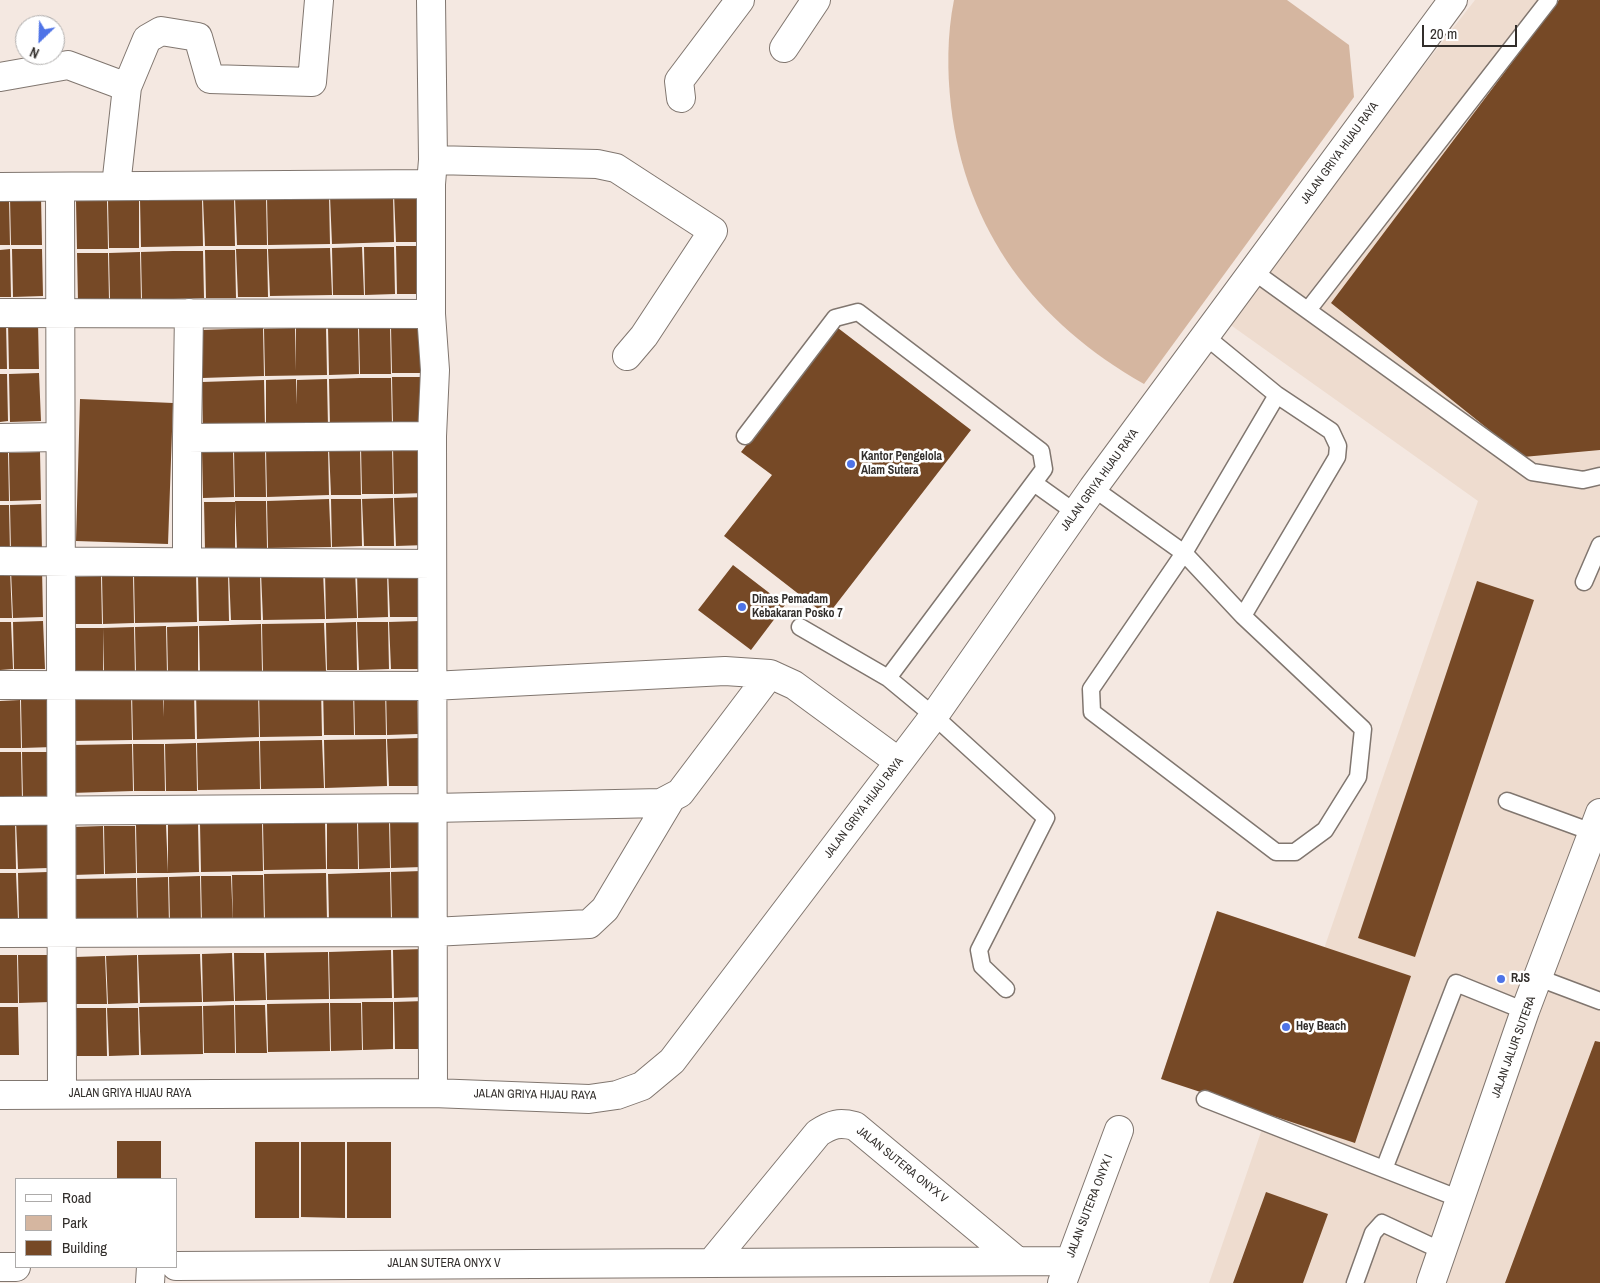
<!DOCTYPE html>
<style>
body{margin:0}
#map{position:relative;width:1600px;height:1283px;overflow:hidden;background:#f4e8e1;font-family:"Archivo Narrow",sans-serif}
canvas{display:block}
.legend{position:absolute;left:15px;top:1178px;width:162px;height:90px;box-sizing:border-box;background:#fff;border:1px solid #adabaa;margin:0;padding:6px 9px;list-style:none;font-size:15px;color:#322e2b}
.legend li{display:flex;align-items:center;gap:10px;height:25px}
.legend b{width:25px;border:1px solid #adabaa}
.north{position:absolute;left:15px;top:15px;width:50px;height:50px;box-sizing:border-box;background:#fff;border:1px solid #adabaa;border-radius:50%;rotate:204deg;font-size:14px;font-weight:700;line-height:20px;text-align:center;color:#322e2b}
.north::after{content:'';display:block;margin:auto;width:18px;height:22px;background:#4e73e7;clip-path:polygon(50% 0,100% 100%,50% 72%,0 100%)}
.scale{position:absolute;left:1422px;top:25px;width:95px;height:22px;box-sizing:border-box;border:2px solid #322e2b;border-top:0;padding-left:6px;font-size:15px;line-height:18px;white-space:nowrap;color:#322e2b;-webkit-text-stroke:4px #fff;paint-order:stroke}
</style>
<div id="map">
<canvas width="1600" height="1283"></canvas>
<ul class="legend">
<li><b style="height:6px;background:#fff"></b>Road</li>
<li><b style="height:14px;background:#d5b6a0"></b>Park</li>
<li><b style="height:14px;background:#764926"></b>Building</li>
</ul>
<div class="north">N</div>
<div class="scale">20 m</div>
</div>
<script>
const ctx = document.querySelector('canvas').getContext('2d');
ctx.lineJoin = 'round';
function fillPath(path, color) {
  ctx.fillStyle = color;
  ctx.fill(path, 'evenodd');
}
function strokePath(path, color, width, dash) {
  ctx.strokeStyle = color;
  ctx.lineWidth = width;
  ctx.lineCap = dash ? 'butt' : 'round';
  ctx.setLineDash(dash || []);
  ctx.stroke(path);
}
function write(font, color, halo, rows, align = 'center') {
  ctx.font = font + ' "Archivo Narrow",sans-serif';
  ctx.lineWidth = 5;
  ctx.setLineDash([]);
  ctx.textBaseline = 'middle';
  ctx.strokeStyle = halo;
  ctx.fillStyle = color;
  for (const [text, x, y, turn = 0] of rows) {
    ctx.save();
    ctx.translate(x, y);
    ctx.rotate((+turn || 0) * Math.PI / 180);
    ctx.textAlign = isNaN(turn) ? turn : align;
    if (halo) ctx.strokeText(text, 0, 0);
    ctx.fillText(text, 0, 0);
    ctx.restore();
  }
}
const built = new Path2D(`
 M1475,0H1600V1283H1209L1478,501L1225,321Z`);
const green = new Path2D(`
 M954,0H1287L1349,45L1354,97L1144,384C1036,323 966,232 951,106C947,72 947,34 954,0Z`);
const building = new Path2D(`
 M1559,0H1600V450L1523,457L1331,303Z
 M393,194L394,242L332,244L330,196Z
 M394,194H425L426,242H396Z
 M329,196L330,244L268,245L267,197Z
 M41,197L42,245H11L10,198Z
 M266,197L267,245H237L235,198Z
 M0,198H9L10,245H0Z
 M234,198L235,246H205L203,199Z
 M202,199L203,246L141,247L140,200Z
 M108,200H139V248H109Z
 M76,201H107L108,249H77Z
 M396,246H426L427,294H397Z
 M362,247L364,295H333L332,248Z
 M364,247H394L395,294L365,295Z
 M330,248L332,295L270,296L268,249Z
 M10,249L11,297H0V250Z
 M12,249H42L43,296L13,297Z
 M236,249H267L268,297H238Z
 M205,250H235L236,298H206Z
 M173,251H203L204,298L142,300L141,252Z
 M140,252L141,300H110L109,253Z
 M77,253H108L109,300L78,301Z
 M0,322H6L7,369H0Z
 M8,322H38L39,369H9Z
 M422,325L423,373H392L391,326Z
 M390,326L391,374H360L359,327Z
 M326,327L327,375L265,376L264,329L295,328L296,371V328Z
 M328,327H358L359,374L329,375Z
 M263,328L264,376L202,378L201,330Z
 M838,328L971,430L827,616L724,536L772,475L741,452Z
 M39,373L41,421L10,422L9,374Z
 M0,374H7L8,421L0,422Z
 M392,377H423L424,424L393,425Z
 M360,378H391L392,425L330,427L329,379Z
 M296,379L297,405V380L327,379L328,427L266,428V380Z
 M264,380L265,428L203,429L202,382Z
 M80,399L173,403L168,544L76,541Z
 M392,446L393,494H362L361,447Z
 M393,446H424L425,493L394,494Z
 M360,447L361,495H331L329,448Z
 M328,448L329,495L267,497L266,449Z
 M265,449L266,497H235L234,450Z
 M202,450H233L234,497L203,498Z
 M40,452L41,500L10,501L9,453Z
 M0,453H8L9,501H0Z
 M425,497L426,545L396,546L394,498Z
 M393,498L394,546H364L362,499Z
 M329,499L331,547L268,548L267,501Z
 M331,499H361L362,546L332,547Z
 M235,501H266L267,548L237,549Z
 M204,502H235V549L205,550Z
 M41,504L42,552H11L10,505Z
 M0,505H9L10,552H0Z
 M733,565L785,605L751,650L698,610Z
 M42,569L43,617L13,618L11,570Z
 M388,569H419L420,617H390Z
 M0,570H10L12,618H0Z
 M355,570L357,618L326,619L325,571Z
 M357,570H387L388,617L358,618Z
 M323,571L325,619L263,620L261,572Z
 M228,573L229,621H199L198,574Z
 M229,573H260L261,620H231Z
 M196,574L197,622L135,623L134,575Z
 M133,575L134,623L103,624L102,576Z
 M101,576L102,624H71L70,577Z
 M1477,581L1534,600L1415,957L1358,938Z
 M43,621L45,669H14L13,622Z
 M420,621L421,669H391L389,622Z
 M0,622H11L13,669L0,670Z
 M356,622L357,670H327L326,623Z
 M357,622H388L389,669L359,670Z
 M324,623L326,671L263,672L262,624Z
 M261,624L262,672L200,674L199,626Z
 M166,626L167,674H136L135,627Z
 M198,626V673L168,674L167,627Z
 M134,627L135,675H104L103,628Z
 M72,628H103V675L73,676Z
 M417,686L418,734L387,735L386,687Z
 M385,687L386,735H355L354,688Z
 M321,688L322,736L260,737L259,689Z
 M323,688H353L354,735H324Z
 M258,690L259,737L197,739L196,691Z
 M163,691V717L164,692L194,691L195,739L133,740L132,692Z
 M131,692L132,740L70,741L69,694Z
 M52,699L53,747L22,748L21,700Z
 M20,700L21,748H0V701Z
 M418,738L419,786H389L387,739Z
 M386,739L387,786L325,788L324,740Z
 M322,740L324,788L261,789L260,741Z
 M259,741L260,789L198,790L197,743Z
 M196,743L197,791H166L165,744Z
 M132,744L133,791L71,793L70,745Z
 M133,744H164L165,791H134Z
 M0,752H21L22,800H0Z
 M22,752H53L54,799L23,800Z
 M47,820L48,868L18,869L16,821Z
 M389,820L390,868L359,869L358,821Z
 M390,820H421L422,867L391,868Z
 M0,821H15L16,869H0Z
 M357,821L358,869H327V822Z
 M325,822L326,869L264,870L263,823Z
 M262,823L263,871L201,872L200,824Z
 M198,824L199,872L168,873V825Z
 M136,825H166L168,873H137Z
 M103,826L104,874L73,875L72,827Z
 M104,826H135L136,873L105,874Z
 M422,871L423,919L392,920L391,872Z
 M48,872L50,920H19L18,873Z
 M390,872L391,920L329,921L328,874Z
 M0,873H16L18,920L0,921Z
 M326,873L327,921L265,922L264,874Z
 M232,875H263L264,923H233Z
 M200,876L201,924L170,925L169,877Z
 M201,876H231L233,924H202Z
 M168,877L169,925H138L137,878Z
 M136,878L137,925L75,926L73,879Z
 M1217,911L1411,976L1355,1143L1161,1079Z
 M423,949L425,997L394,998L393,950Z
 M391,950L392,998L330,999L329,952Z
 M328,952L329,999L267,1000L266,953Z
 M232,953L234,1001L203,1002L202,954Z
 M234,953H264L266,1000L235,1001Z
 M200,954L202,1002L140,1003L138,955Z
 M0,955H17L18,1003H0Z
 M18,955H49L50,1002L19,1003Z
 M137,955L138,1003L108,1004L106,956Z
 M105,956L107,1004H76L75,957Z
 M425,1001L426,1049H395L394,1002Z
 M362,1002H393V1049L363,1050Z
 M329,1003L330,1051L268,1052L267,1004Z
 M330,1003H361L362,1050L331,1051Z
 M234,1005L235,1053H204L203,1006Z
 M235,1005H265L267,1053H236Z
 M202,1006L203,1054L141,1055L139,1007Z
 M0,1007H18L19,1055H0Z
 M76,1008H106L107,1056H77Z
 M107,1008H138L139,1055L109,1056Z
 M1595,1041L1600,1042V1283H1505Z
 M117,1141H161V1179H117Z
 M255,1142H299V1218H255Z
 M301,1142H345V1218L301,1217Z
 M347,1142H391V1218H347Z
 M1266,1192L1328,1214L1303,1283H1233Z`);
const service = new Path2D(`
 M1253,271L1532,472L1583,480L1600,476
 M1308,310L1549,0
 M1205,336L1277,395L1331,431L1338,446L1337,457L1243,616
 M745,436L835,318L858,312L1041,451L1044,469L888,678
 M1034,483L1076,513
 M1093,488L1184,553L1091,689L1092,712L1276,852H1295L1325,830L1358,777L1363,729L1243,616L1184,553L1277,395
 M1584,582L1600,545
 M800,627L888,678L934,716L1046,818L979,950L982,966L1006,989
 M1507,801L1592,832
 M1539,978L1600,1001
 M1205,1099L1460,1199
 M1384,1169L1456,983L1525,1011
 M1355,1283L1373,1233L1382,1223L1442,1251`);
const minor = new Path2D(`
 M431,0L433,160L431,184V314L435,370L432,436L433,1093
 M784,48L816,0
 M0,77L68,65L127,87
 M681,98L679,81L740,0
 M433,160L597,164L616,168L713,231L644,336L627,356
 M116,186L127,87L147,39L161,31L198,37L210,79L312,82L319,0
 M0,187L431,184
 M60,187L62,1094
 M0,313L431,314
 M0,438L60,437
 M187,438L189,313
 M0,561L432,564
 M187,562V438L432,436
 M0,685L432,686L725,671L770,674L794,685L899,762
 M0,811L433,808L661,803L680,793L770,674
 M0,933L433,932L589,924L605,909L670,800
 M0,1095L433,1093L589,1099L617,1095L642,1086L672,1061L934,716L1093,488L1453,0
 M712,1262L818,1133C832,1124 839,1122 855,1126L1016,1260
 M176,1266L1069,1261
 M0,1267H16
 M150,1283L151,1267
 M1062,1283L1119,1130`);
const secondary = new Path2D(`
 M1431,1283L1525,1011L1600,813`);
const markers = [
 [851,464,5,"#4e73e7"],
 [742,607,5,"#4e73e7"],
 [1501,979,5,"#4e73e7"],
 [1286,1027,5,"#4e73e7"]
];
const streetNames = [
 ["JALAN GRIYA HIJAU RAYA",1340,153,-54],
 ["JALAN GRIYA HIJAU RAYA",1100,480,-54],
 ["JALAN GRIYA HIJAU RAYA",864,808,-53],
 ["JALAN JALUR SUTERA",1514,1047,-70],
 ["JALAN GRIYA HIJAU RAYA",130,1094],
 ["JALAN GRIYA HIJAU RAYA",535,1095,1],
 ["JALAN SUTERA ONYX V",902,1165,39],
 ["JALAN SUTERA ONYX I",1090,1206,-69],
 ["JALAN SUTERA ONYX V",444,1264]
];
const poiNames = [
 ["Kantor Pengelola",861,457],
 ["Alam Sutera",861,471],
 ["Dinas Pemadam",752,600],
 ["Kebakaran Posko 7",752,614],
 ["RJS",1511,979],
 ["Hey Beach",1296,1027]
];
fillPath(built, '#eedccf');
fillPath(green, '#d5b6a0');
fillPath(building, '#764926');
strokePath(service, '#80766f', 19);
strokePath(minor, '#80766f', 30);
strokePath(secondary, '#80766f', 30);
strokePath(service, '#fff', 16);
strokePath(minor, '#fff', 28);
strokePath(secondary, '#fff', 28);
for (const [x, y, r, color] of markers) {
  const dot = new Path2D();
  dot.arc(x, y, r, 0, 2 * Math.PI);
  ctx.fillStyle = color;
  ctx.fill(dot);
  strokePath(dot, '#fff', 2);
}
write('12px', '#322e2b', '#fff', streetNames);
write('bold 12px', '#322e2b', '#fff', poiNames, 'left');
</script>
